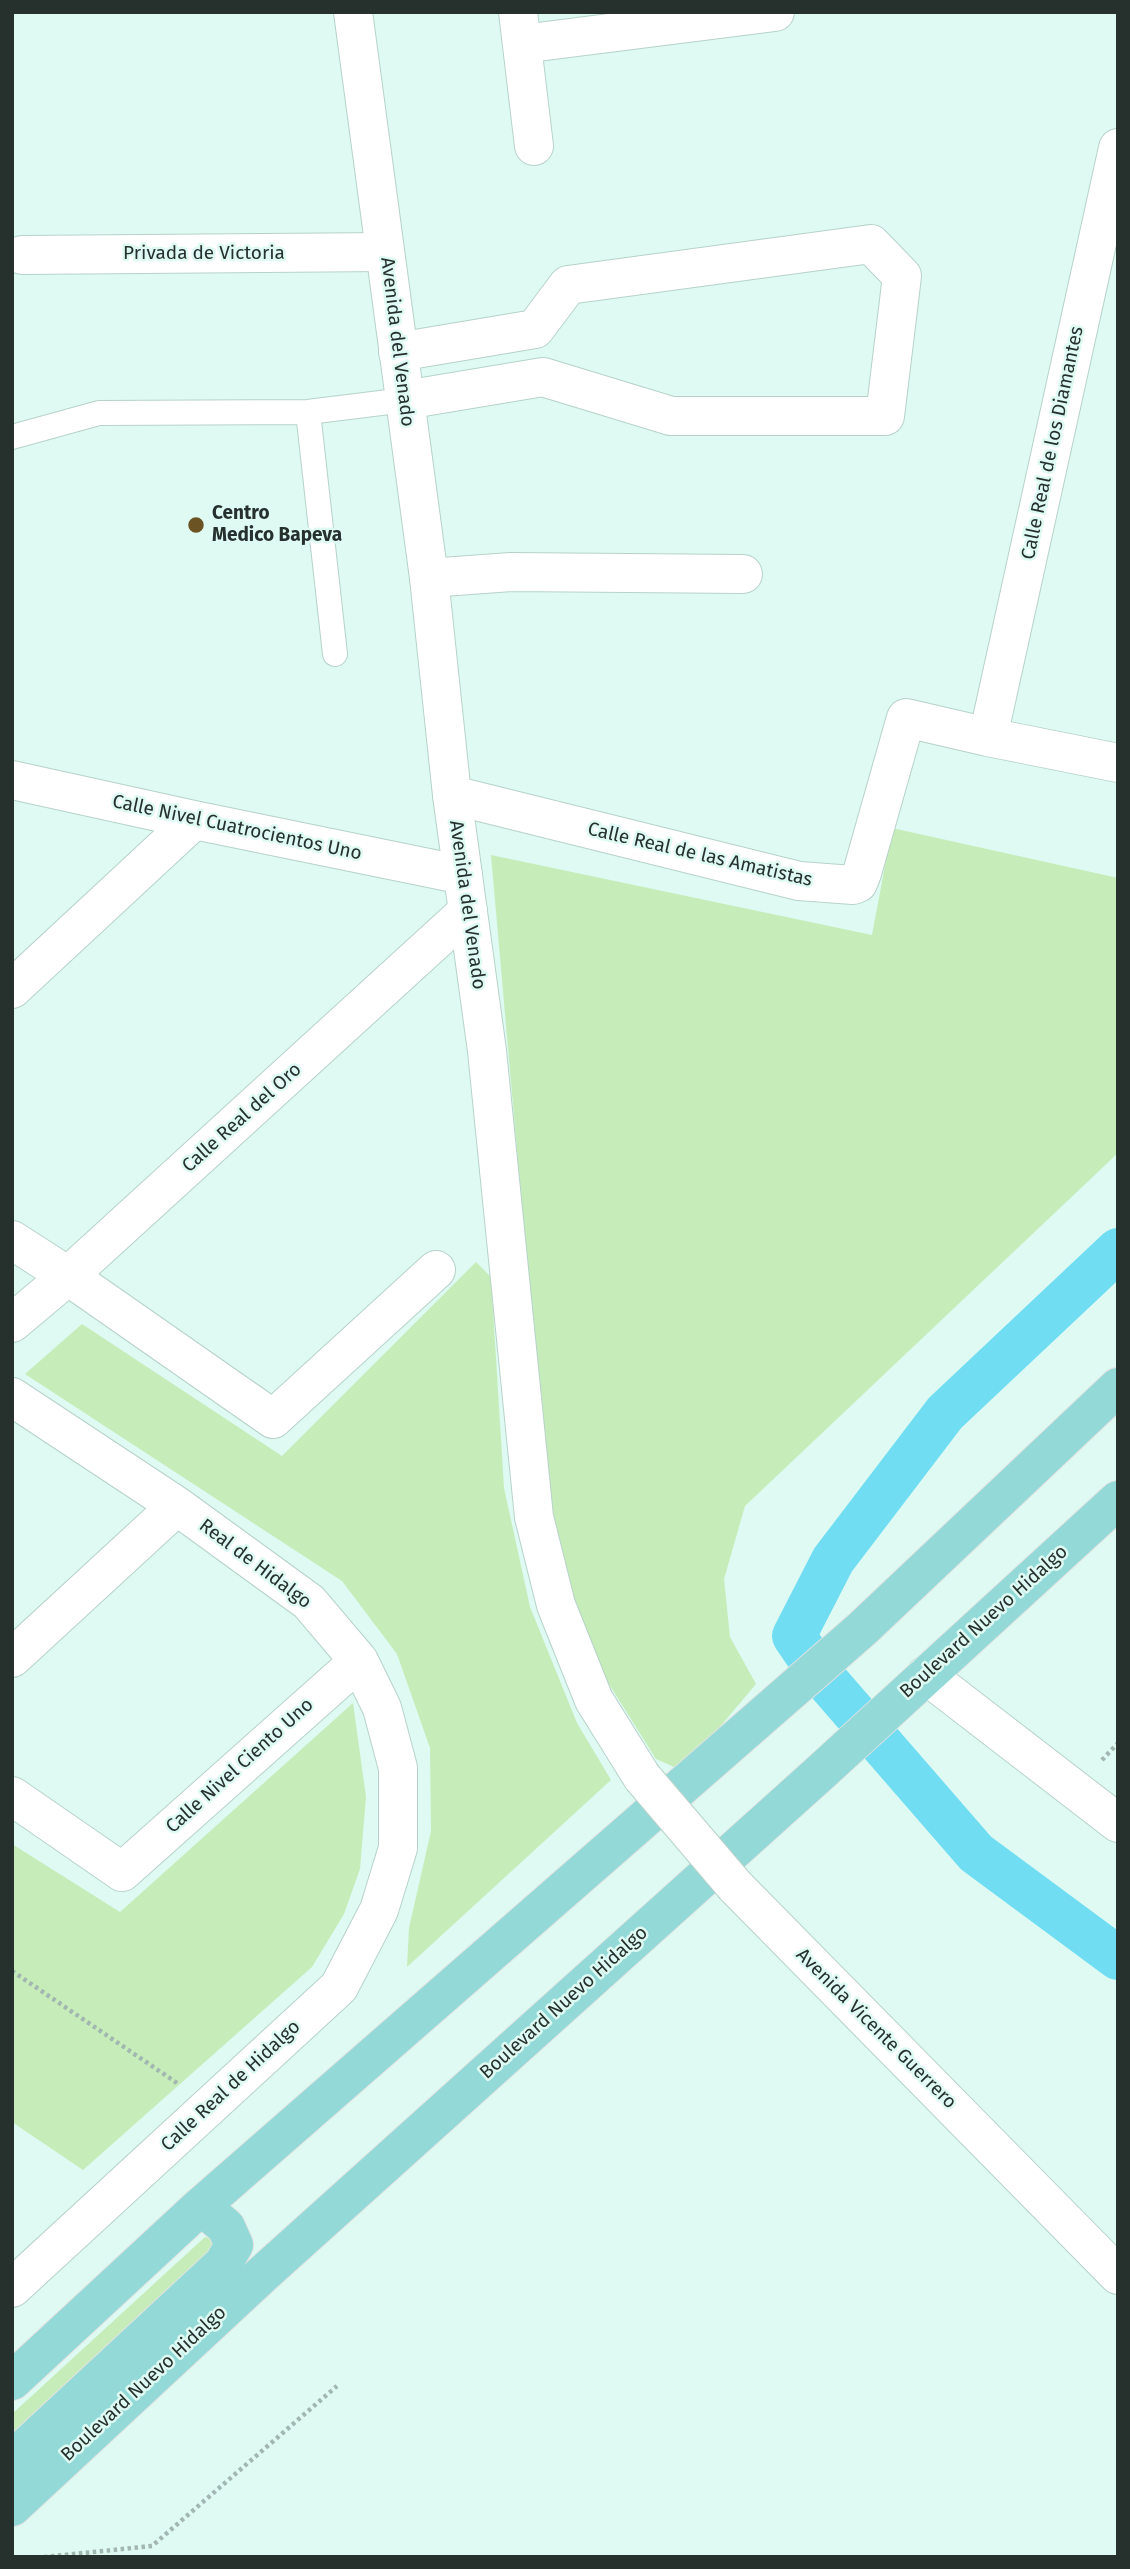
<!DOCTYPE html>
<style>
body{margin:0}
#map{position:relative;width:1130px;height:2569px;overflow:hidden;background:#defaf2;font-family:"Fira Sans",sans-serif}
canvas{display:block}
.frame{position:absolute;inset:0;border:14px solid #26302d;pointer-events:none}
</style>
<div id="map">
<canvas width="1130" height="2569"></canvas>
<div class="frame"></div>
</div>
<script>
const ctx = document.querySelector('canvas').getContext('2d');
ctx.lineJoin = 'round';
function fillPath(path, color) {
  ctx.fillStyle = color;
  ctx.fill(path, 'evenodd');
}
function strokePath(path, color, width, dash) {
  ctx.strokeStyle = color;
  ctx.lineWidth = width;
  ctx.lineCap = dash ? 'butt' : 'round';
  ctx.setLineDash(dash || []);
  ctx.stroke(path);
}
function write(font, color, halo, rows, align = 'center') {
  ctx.font = font + ' "Fira Sans",sans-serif';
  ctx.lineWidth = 5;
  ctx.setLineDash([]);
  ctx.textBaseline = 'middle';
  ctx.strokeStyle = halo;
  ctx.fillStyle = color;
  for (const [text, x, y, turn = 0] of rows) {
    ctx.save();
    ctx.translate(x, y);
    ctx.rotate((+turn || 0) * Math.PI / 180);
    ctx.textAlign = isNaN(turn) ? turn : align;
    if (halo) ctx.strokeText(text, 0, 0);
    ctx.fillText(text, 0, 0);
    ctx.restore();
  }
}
const green = new Path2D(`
 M892,828L1118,878V1153L745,1506L724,1579L730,1637L756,1684L683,1771L656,1759L607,1681L575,1604L549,1514L491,855L872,935Z
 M476,1262L491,1277L504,1488L530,1607L577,1723L611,1780L407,1967L409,1928L431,1831L430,1748L397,1654L342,1581L25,1374L82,1324L282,1456Z
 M353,1703L366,1797L360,1869L344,1914L312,1967L83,2170L12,2122V1844L120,1912Z
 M205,2237L215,2240L218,2252L12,2441V2414Z`);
const canal = new Path2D(`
 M1118,1250L945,1413L833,1560L794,1636L818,1671L976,1853L1118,1958`);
const path = new Path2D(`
 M1102,1760L1118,1743
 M12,1971L177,2083
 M44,2557L152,2546L337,2386`);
const lane = new Path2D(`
 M308,412L335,654
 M12,437L99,413L308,412L405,400`);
const street = new Path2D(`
 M518,12L534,146
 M522,44L775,12
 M22,255L385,252
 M398,352L535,329L568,285L871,244L902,276L885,416H671L543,377L405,400
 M429,578L511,572L743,574
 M988,737L1118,148
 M12,780L194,820L463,875
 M452,795L799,881L853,885L858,883L862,873L906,718L988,737L1118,763
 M12,989L194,820
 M12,1240L68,1276L273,1419L436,1270
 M12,1323L68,1276L468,911
 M12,1397L177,1506L309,1602L359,1661L382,1708L398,1768V1848L379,1910L339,1987L12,2288
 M12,1658L177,1506
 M926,1675L1118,1823
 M12,1796L122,1872L359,1661`);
const secondary = new Path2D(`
 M353,12L429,578L452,795L487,1051L534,1517L556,1605L594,1700L642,1777
 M735,1886L1118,2275`);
const primary = new Path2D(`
 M12,2381L201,2206L862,1629L1118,1387
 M12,2460L223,2264L234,2245L226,2227L201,2206
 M12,2507L265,2272L821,1772L1118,1500`);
const secondaryBridge = new Path2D(`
 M642,1777L735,1886`);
const markers = [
 [196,525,9,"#6b5323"]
];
const streetNames = [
 ["Privada de Victoria",204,254],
 ["Avenida del Venado",397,342,83],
 ["Calle Real de los Diamantes",1053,443,-78],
 ["Calle Nivel Cuatrocientos Uno",237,828,12],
 ["Calle Real de las Amatistas",700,855,13],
 ["Avenida del Venado",467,905,82],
 ["Calle Real del Oro",242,1118,-42],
 ["Real de Hidalgo",255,1564,37],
 ["Boulevard Nuevo Hidalgo",984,1622,-42],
 ["Calle Nivel Ciento Uno",240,1766,-42],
 ["Boulevard Nuevo Hidalgo",564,2003,-42],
 ["Avenida Vicente Guerrero",876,2029,45],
 ["Calle Real de Hidalgo",231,2086,-43],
 ["Boulevard Nuevo Hidalgo",144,2384,-43]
];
const poiNames = [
 ["Centro",212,514],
 ["Medico Bapeva",212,536]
];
fillPath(green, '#c6edb9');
strokePath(canal, '#71ddf3', 44);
strokePath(lane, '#b7d2ca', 26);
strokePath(street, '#b7d2ca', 40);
strokePath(secondary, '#b7d2ca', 40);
strokePath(primary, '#e1e2e2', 40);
strokePath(path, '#a1b7b0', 4.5, [3.5, 3.5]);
strokePath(lane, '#fff', 24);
strokePath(street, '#fff', 38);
strokePath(secondary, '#fff', 38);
strokePath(primary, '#92d9d7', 38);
strokePath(secondaryBridge, '#b7d2ca', 40, []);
strokePath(secondaryBridge, '#fff', 38);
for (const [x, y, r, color] of markers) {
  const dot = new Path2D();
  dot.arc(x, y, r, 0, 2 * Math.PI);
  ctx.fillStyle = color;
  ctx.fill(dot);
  strokePath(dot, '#defaf2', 2.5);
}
write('19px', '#26302d', '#defaf2', streetNames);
write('bold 19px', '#26302d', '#defaf2', poiNames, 'left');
</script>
